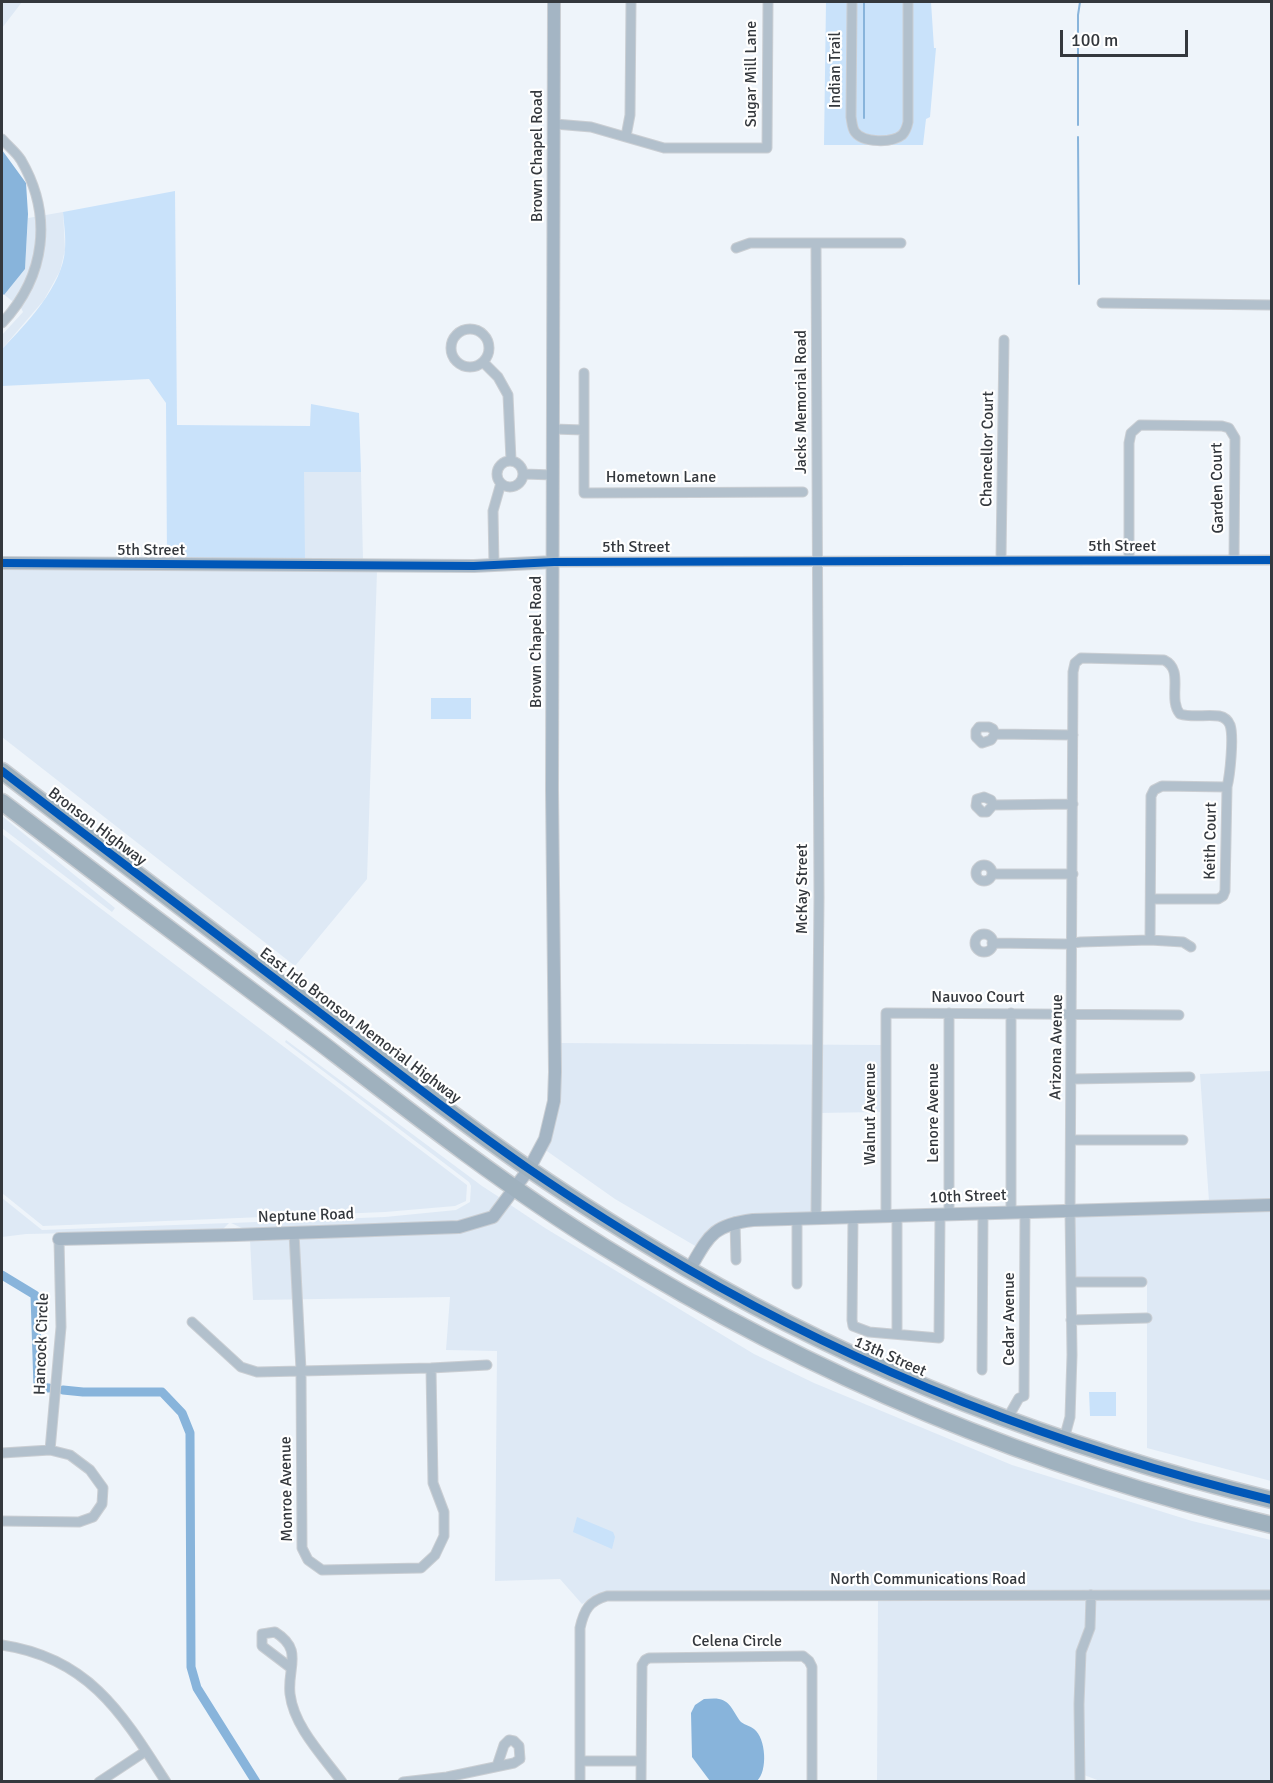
<!DOCTYPE html>
<style>
body{margin:0}
#map{position:relative;width:1273px;height:1783px;overflow:hidden;background:#eef4fa;font-family:Signika,sans-serif}
canvas{display:block}
.frame{position:absolute;inset:0;border:3px solid #34383d;pointer-events:none}
.scale{position:absolute;left:1060px;top:30px;width:128px;height:27px;box-sizing:border-box;border:3px solid #34383d;border-top:0;padding-left:8px;font-size:18px;line-height:21px;white-space:nowrap;color:#34383d;-webkit-text-stroke:4px #fff;paint-order:stroke}
</style>
<div id="map">
<canvas width="1273" height="1783"></canvas>
<div class="frame"></div>
<div class="scale">100 m</div>
</div>
<script>
const ctx = document.querySelector('canvas').getContext('2d');
ctx.lineJoin = 'round';
function fillPath(path, color) {
  ctx.fillStyle = color;
  ctx.fill(path, 'evenodd');
}
function strokePath(path, color, width, dash) {
  ctx.strokeStyle = color;
  ctx.lineWidth = width;
  ctx.lineCap = dash ? 'butt' : 'round';
  ctx.setLineDash(dash || []);
  ctx.stroke(path);
}
function write(font, color, halo, rows, align = 'center') {
  ctx.font = font + ' Signika,sans-serif';
  ctx.lineWidth = 4.5;
  ctx.setLineDash([]);
  ctx.textBaseline = 'middle';
  ctx.strokeStyle = halo;
  ctx.fillStyle = color;
  for (const [text, x, y, turn = 0] of rows) {
    ctx.save();
    ctx.translate(x, y);
    ctx.rotate((+turn || 0) * Math.PI / 180);
    ctx.textAlign = isNaN(turn) ? turn : align;
    if (halo) ctx.strokeText(text, 0, 0);
    ctx.fillText(text, 0, 0);
    ctx.restore();
  }
}
const built = new Path2D(`
 M2,2H22L2,28Z
 M63,212L65,250L60,271L44,300L2,349V335L23,312L21,308L2,293L4,295L25,269L28,218Z
 M304,472H361L363,560H304Z
 M2,568L377,571L367,879L295,966L2,737Z
 M2,816L115,908L112,912L2,828Z
 M2,834L467,1185L466,1201L455,1206L385,1212L43,1226L2,1193Z
 M286,1040L482,1186L502,1199L490,1212L459,1222L244,1229L231,1223L385,1217L456,1210L470,1202L471,1186L469,1182L285,1042Z
 M559,1043L881,1045L880,1112L818,1113L819,1212L734,1217L719,1223L697,1247L615,1199L544,1149Z
 M1271,1071V1200L1209,1201L1200,1074Z
 M2,1198L42,1230L229,1223L222,1230L26,1234L2,1237Z
 M509,1204L545,1228L754,1354L814,1383L1012,1465L1192,1521L1271,1540V1781H1100L1076,1772L1075,1781H877L878,1597L602,1594L582,1604L560,1579L495,1581L497,1351L446,1350L450,1297L253,1300L250,1239L456,1232Z
 M1271,1209V1481L1147,1448V1281L1072,1280L1074,1215Z`);
const green = new Path2D(`
 M826,2H931L934,48H936L930,117L926,119L923,145H824Z
 M175,191L177,425L310,426L311,404L359,413L361,472H304L305,560H167L166,403L149,379L2,386V349C26,324 63,286 65,249C66,237 64,224 63,212Z
 M431,698H471V719H431Z
 M1089,1392H1116V1416H1090Z
 M577,1517L613,1532L615,1537L612,1549L573,1532Z`);
const water = new Path2D(`
 M2,150L26,183L28,214L25,269L4,295L2,293Z
 M704,1699C709,1699 714,1698 719,1699C731,1701 734,1714 741,1722C745,1725 750,1726 754,1729C766,1738 768,1771 757,1781H710L692,1757L691,1713L695,1705Z`);
const stream = new Path2D(`
 M864,118V2
 M1078,125V15L1080,2
 M1078,137L1079,284`);
const canal = new Path2D(`
 M2,1275L35,1295L38,1387L49,1388
 M63,1390L83,1392H162L182,1413L190,1433L191,1667L197,1688L256,1782`);
const street = new Path2D(`
 M852,2L851,117C852,122 852,128 855,132C863,143 892,143 902,135C906,131 907,127 908,122V2
 M555,124L591,127L664,148H767L768,2
 M626,136L630,115L631,2
 M2,139C8,146 16,152 21,160C53,215 46,276 2,323
 M816,243L819,897L816,1218
 M736,248L750,243H901
 M1102,303L1272,305
 M451 348a19 19 0 1 1 38 0a19 19 0 1 1-38 0Z
 M483,362L498,377L508,395L511,460
 M584,373V493L803,492
 M553,429L584,430
 M497 474a13 13 0 1 1 26 0a13 13 0 1 1-26 0Z
 M524,474L553,475
 M1001,559L1004,340
 M1129,560V443L1131,433L1140,425L1222,426L1229,428L1235,438L1234,560
 M554,562L1272,560
 M494,565L493,511L501,483
 M995,734L991,740L982,743L976,737V731L979,727H989L993,729L995,734L1073,735
 M993,805L987,812H982L976,806L977,799L984,797L991,800L993,805L1073,804
 M976 873a8 8 0 1 1 16 0a8 8 0 1 1-16 0Z
 M992,874H1073
 M975 943a9 9 0 1 1 18 0a9 9 0 1 1-18 0Z
 M1150,940L1151,796L1154,790L1162,786L1227,787
 M992,943L1065,944L1081,942L1150,940L1183,942L1191,947
 M1071,1079L1190,1077
 M1071,1140H1183
 M1011,1212V1013
 M949,1214V1013
 M886,1216V1013L1179,1015
 M897,1216V1333
 M853,1217L852,1320L853,1326L869,1332L939,1338L940,1215
 M735,1222L736,1260
 M294,1233L301,1370L302,1548L308,1560L322,1570L421,1568L435,1555L444,1536V1512L433,1483L431,1368
 M1071,1282H1142
 M797,1284V1219
 M1071,1320L1147,1318
 M192,1322L241,1367L257,1372L431,1368L487,1365
 M982,1370L983,1213
 M1007,1419L1019,1398L1024,1396L1025,1212
 M1064,1439L1070,1417L1072,1355L1070,1211L1073,672L1075,663L1081,658L1164,660C1185,670 1167,698 1180,714C1193,718 1206,714 1219,716C1224,717 1228,720 1230,725C1234,736 1230,775 1227,787L1225,891L1223,896L1218,899H1151
 M50,1450L61,1327L59,1239
 M2,1453L50,1450L70,1455L90,1470L103,1488L102,1504L93,1517L79,1522L2,1521
 M2,1645C89,1658 122,1713 166,1782
 M291,1668L262,1646V1634L275,1632C304,1650 287,1667 290,1694C294,1727 323,1756 342,1782
 M580,1761H641
 M99,1782L146,1751
 M403,1782L447,1777L514,1763L520,1759L519,1746L514,1741L509,1740L504,1745L497,1766
 M580,1782V1628C584,1610 589,1601 607,1596L1272,1595
 M641,1782L642,1665L645,1660L649,1658L803,1656L809,1661L812,1667V1782
 M1080,1782L1079,1704L1081,1652L1090,1628L1091,1595`);
const secondary = new Path2D(`
 M2,563L474,566L554,562
 M59,1239L235,1235L459,1227L493,1217L529,1169L545,1139L554,1101L555,1072L552,790L554,2
 M689,1270C709,1236 712,1225 753,1220L1272,1205`);
const highway = new Path2D(`
 M2,771C106,851 211,930 315,1009C386,1063 456,1119 529,1169C580,1204 633,1237 686,1268C868,1374 1067,1450 1272,1500
 M2,802C108,883 214,963 321,1043C413,1114 505,1186 604,1247C811,1375 1035,1469 1272,1525`);
const cycleway = new Path2D(`
 M2,563L474,566L554,562L1272,560
 M2,771C106,851 211,930 315,1009C386,1063 456,1119 529,1169C580,1204 633,1237 686,1268C868,1374 1067,1450 1272,1500`);
const streetNames = [
 ["Indian Trail",836,70,-90],
 ["Sugar Mill Lane",752,74,-90],
 ["Brown Chapel Road",538,156,-90],
 ["Jacks Memorial Road",802,402,-90],
 ["Chancellor Court",988,449,-89],
 ["Hometown Lane",661,478],
 ["Garden Court",1218,488,-91],
 ["5th Street",1122,547],
 ["5th Street",636,548],
 ["5th Street",151,551],
 ["Brown Chapel Road",537,642,-90],
 ["Bronson Highway",97,827,37],
 ["Keith Court",1211,841,-89],
 ["McKay Street",803,889,-90],
 ["Nauvoo Court",978,998],
 ["East Irlo Bronson Memorial Highway",360,1026,37],
 ["Arizona Avenue",1057,1047,-89],
 ["Lenore Avenue",934,1113,-90],
 ["Walnut Avenue",871,1114,-90],
 ["10th Street",968,1197,-2],
 ["Neptune Road",306,1216,-2],
 ["Cedar Avenue",1010,1319,-90],
 ["Hancock Circle",42,1344,-88],
 ["13th Street",890,1357,24],
 ["Monroe Avenue",287,1489,-91],
 ["North Communications Road",928,1580],
 ["Celena Circle",737,1642]
];
fillPath(built, '#dee9f5');
fillPath(green, '#c9e2fa');
fillPath(water, '#88b4db');
strokePath(stream, '#88b4db', 2);
strokePath(canal, '#88b4db', 9);
strokePath(street, '#caced3', 11);
strokePath(secondary, '#caced3', 14);
strokePath(highway, '#caced3', 19);
strokePath(street, '#b2c0cc', 9);
strokePath(secondary, '#a4b5c4', 12);
strokePath(highway, '#9fb1be', 16);
strokePath(cycleway, '#0057b8', 8);
write('16px', '#34383d', '#fff', streetNames);
</script>
